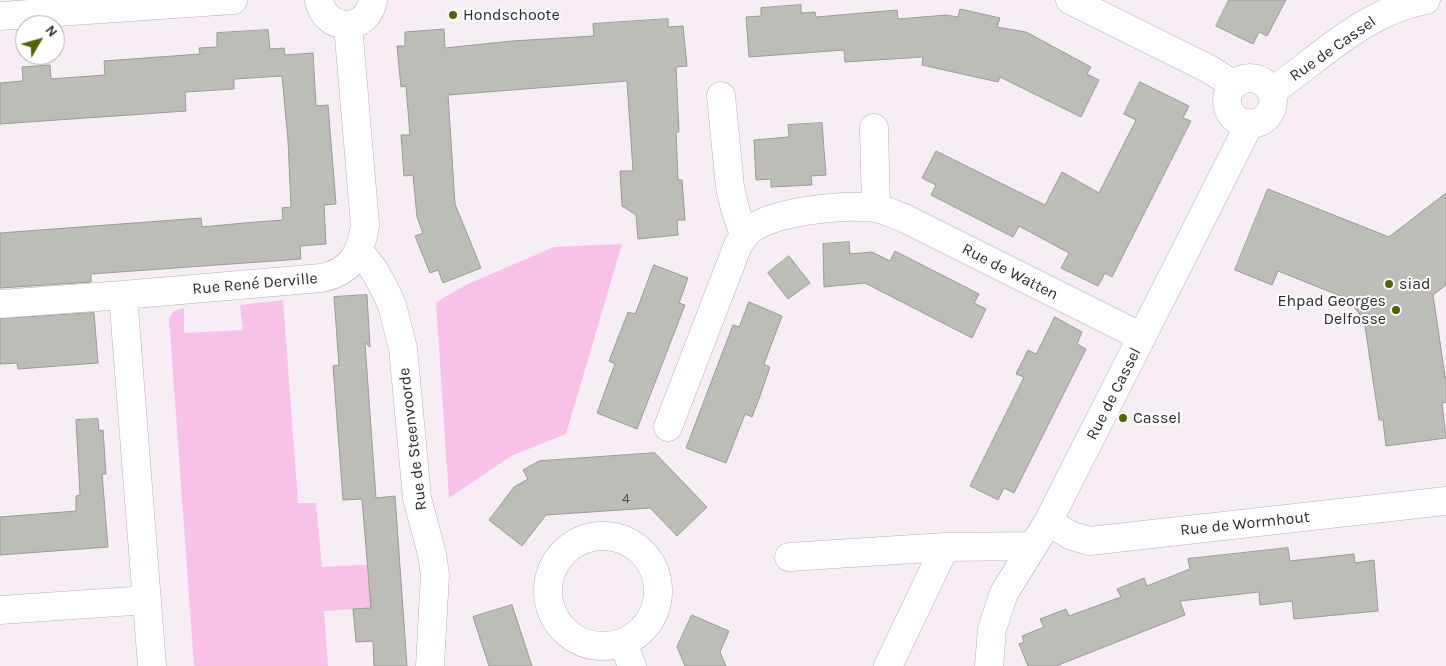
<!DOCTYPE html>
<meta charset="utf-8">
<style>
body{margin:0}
#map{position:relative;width:1446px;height:666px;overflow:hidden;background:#f6eef4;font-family:Karla,sans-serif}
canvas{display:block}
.north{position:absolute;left:15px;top:15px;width:50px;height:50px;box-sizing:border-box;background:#fff;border:1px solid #aba9aa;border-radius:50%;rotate:52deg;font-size:14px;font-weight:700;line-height:20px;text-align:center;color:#2c292b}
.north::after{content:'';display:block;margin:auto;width:18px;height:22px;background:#526205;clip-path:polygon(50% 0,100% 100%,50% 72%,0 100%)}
</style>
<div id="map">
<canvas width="1446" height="666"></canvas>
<div class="north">N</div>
</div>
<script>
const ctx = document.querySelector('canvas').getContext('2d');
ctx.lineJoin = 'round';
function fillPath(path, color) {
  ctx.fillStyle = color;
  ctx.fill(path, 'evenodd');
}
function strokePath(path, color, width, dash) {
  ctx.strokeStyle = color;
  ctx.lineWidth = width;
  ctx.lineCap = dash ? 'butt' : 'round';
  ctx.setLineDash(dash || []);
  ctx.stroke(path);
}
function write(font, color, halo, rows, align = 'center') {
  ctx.font = font + ' Karla,sans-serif';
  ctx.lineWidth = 4;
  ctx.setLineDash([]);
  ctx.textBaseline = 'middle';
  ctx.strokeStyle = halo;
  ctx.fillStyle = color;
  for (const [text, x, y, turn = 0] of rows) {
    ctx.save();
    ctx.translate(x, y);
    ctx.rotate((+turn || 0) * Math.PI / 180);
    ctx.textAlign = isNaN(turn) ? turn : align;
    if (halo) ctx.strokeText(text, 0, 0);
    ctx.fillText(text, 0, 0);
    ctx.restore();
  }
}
const green = new Path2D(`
 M622,244L566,434L511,456L449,498L436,302L468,284L554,247Z
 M283,300L298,503H316L322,567L400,563L403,606L324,611L328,666H194L169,318L174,311L184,308V333L243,330L240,305Z`);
const building = new Path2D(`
 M1229,0H1286L1267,36L1259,32L1253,44L1216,26Z
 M801,5V13L815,12L816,17L897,10L898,19L946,15L958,17L960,9L1000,18L997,27L1026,32L1091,67L1087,74L1099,80L1081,117L1000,77L998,82L922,65L923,57L845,62L844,50L749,57L746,17L761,16V8Z
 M668,19V27L683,26L687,66L676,67L679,132H676L678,180H682L685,220H677L678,235L638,239L636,215L622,206L620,171H633L627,81L448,95L455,204L481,268L443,283L438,270L430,273L415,236L423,233L417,217L413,175L404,176L401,135H410L406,86L401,87L397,46H405V32L444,29L445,48L512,41L594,36L593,24Z
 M268,30L270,49L284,48L285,55L313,53L316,106L328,105L336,204L324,205L326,244L300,246L301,259L91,274V282L0,288V233L201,218L202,227L244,223L283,220L282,208L291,207L288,140L282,76L234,79V89L185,92L186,111L0,124V83L23,81L22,67L50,65L51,79L105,75L104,61L200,54L199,48L217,47V33Z
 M1140,82L1189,106L1183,118L1191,121L1112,277L1105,273L1098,286L1061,268L1069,253L1019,226L1013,237L931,195L936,185L922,178L936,151L1045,205L1062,172L1099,193L1136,120L1124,114Z
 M822,123L826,175L811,176L812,185L771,187V179L756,180L754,140L789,137L788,125Z
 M1268,189L1389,237L1446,193V285L1433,295L1446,383V402L1442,403L1446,438L1386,446L1383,420H1379L1364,320L1348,299L1278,271L1272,285L1235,270Z
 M849,242L850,254L872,252L890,261L895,251L979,294L974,303L986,309L972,338L865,283L824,287L823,244Z
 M789,256L810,283L788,299L768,273Z
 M654,265L688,278L679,303L685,305L637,429L597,413L615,364L609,361L628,312L635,314Z
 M367,295L370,347L365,343L376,498L395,496L407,666H374L373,641L356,642L353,609L371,608L362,499L343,500L333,366L339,365L334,297Z
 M749,302L782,316L764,364L770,367L760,396L752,417L745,414L726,463L686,448L733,325L739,327Z
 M94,313L98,363L18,369L17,363L0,364V319Z
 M1055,317L1082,332L1077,344L1086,349L1014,493L1004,488L998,500L970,486L1024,377L1016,374L1028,350L1036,354Z
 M98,419L99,431L103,430L106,474H102L108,547L0,555V517L76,511V496L80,495L76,420Z
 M655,453L707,507L677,536L650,508L546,515L522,546L489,520L514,487L528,479L523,470L539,461Z
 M1288,548L1290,561L1354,554L1355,563L1374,560L1378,611L1294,619L1292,601L1260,605L1259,592L1180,601L1185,615L1056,666H1028L1019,644L1024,642L1022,636L1044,627L1040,619L1066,609L1069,616L1121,597L1117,589L1144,578L1147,586L1190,569L1188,559Z
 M512,605L532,666H489L473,617Z
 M692,615L729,631L720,652L726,666H685L677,647Z`);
const minor = new Path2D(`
 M319,0C325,33 368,33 373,0
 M1070,0L1209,69L1234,85
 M0,16L233,0
 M1227 101a23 23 0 1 1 46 0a23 23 0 1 1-46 0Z
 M1271,92C1320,58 1365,11 1426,0
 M721,96L730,187L735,209L744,235
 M874,128L876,208
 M360,252L374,270L383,286L392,305L403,348L417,498L432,554L435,575L430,666
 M0,304L123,295
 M668,427L738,245C743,237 748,230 756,226C781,211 846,204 874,208C884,209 895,215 904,218L1142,337
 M1048,522L1072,536L1090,541L1446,501
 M548 591a55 55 0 1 1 110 0a55 55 0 1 1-110 0Z
 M789,557L945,547L1033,546
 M0,610L147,600
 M623,643L632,666
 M152,666L123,295L321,278C351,272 361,254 365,225L348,25
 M888,666L945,547
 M989,666L992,629L1004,593L1048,522L1250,123`);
const markers = [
 [453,15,5,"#526205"],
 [1389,284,5,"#526205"],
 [1396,310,5,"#526205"],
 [1123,418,5,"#526205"]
];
const numberNames = [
 ["4",626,499]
];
const poiNames = [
 ["Hondschoote",463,15],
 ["siad",1399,284],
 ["Ehpad Georges",1386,301,"right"],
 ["Delfosse",1386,319,"right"],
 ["Cassel",1133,418]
];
const streetNames = [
 ["Rue de Cassel",1333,49,-35],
 ["Rue de Watten",1010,272,27],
 ["Rue René Derville",255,284,-5],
 ["Rue de Cassel",1114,394,-63],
 ["Rue de Steenvoorde",413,439,-97],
 ["Rue de Wormhout",1245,524,-6]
];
fillPath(green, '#f7c1e8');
fillPath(building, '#bbbdb6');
strokePath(building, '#999b94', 1);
strokePath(minor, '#b6aeb3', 29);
strokePath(minor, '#fff', 28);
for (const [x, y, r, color] of markers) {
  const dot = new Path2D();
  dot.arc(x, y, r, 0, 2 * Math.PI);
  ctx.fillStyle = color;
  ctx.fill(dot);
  strokePath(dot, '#fff', 2);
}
write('14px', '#504e4e', null, numberNames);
write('16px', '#2c292b', '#fff', poiNames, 'left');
write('16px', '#2c292b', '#fff', streetNames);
</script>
